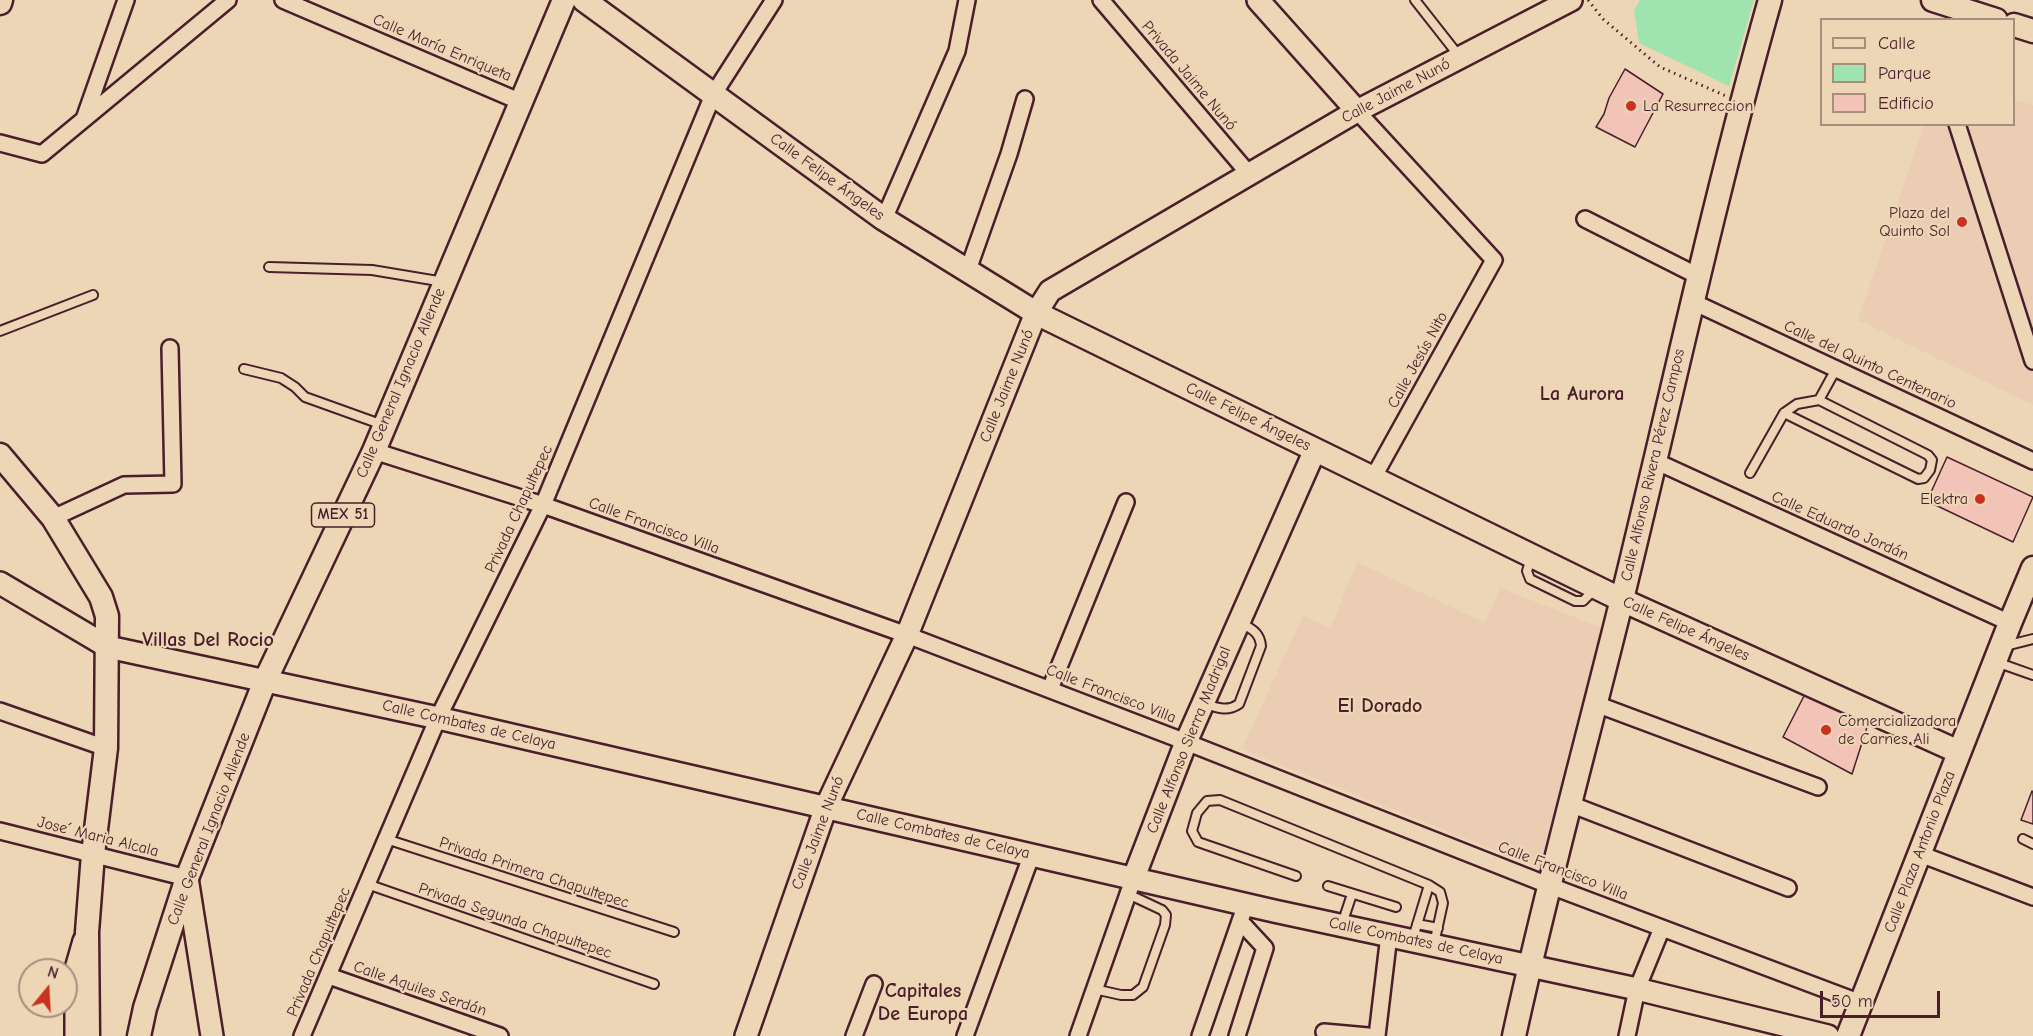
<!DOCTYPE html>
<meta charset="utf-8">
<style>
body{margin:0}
#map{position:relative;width:2033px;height:1036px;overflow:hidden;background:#ecd6b5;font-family:"Comic Neue",sans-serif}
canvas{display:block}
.legend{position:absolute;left:1820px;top:18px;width:195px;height:108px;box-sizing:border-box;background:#ecd6b5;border:2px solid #ab8d7e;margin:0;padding:8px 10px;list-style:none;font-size:18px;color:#4a1f2b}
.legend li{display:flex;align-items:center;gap:12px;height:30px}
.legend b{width:30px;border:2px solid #ab8d7e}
.north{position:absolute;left:18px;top:958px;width:60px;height:60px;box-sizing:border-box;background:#ecd6b5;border:2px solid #ab8d7e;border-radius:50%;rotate:18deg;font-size:16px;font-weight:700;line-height:24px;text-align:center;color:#4a1f2b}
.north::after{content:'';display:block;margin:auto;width:21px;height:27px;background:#c8321e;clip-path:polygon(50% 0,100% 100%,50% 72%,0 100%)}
.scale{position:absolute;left:1820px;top:991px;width:120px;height:27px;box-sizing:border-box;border:3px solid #4a1f2b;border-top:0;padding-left:8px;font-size:18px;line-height:21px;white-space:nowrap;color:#4a1f2b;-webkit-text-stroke:4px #ecd6b5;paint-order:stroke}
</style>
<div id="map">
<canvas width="2033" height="1036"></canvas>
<ul class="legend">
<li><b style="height:8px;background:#ecd6b5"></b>Calle</li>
<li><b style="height:16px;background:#9fe3af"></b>Parque</li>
<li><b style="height:16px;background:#f2c4b8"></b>Edificio</li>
</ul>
<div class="north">N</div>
<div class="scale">50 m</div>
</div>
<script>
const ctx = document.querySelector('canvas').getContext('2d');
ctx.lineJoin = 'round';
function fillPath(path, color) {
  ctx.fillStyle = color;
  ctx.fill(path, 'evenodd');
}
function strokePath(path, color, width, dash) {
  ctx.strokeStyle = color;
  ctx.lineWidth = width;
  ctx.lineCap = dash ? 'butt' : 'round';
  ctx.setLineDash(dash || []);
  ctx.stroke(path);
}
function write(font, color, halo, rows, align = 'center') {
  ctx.font = font + ' "Comic Neue",sans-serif';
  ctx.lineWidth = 4.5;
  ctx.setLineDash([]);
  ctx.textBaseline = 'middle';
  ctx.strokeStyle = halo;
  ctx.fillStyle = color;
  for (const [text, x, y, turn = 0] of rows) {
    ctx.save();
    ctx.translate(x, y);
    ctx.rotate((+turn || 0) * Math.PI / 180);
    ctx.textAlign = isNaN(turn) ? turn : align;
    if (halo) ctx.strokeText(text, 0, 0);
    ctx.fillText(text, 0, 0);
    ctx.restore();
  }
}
const built = new Path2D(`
 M2014,99L2033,105V405L1858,320L1924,125L2014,124Z
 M1357,562L1485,623L1500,588L1607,630L1547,871L1242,749L1303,616L1331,628Z`);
const green = new Path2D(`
 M1640,0H1754L1729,86L1639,43L1634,10Z`);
const building = new Path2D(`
 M1625,69L1663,94L1635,147L1596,127L1604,114L1609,98Z
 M1947,457L2033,497L2013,542L1927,501Z
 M1805,694L1868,724L1852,774L1783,737Z
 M2032,791L2033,792V824L2021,820Z`);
const path = new Path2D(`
 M1588,0L1603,19L1660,67L1726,96`);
const lane = new Path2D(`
 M1415,0L1459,56
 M269,267L372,270L444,282
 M0,331L93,295
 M244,369L281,378L295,387L305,397L383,425
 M1784,413L1918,479L1924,478L1930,470L1932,460L1928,455L1819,400
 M1750,473L1784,413L1797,404L1819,400L1836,369
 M1531,558L1527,571L1530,579L1575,601H1583L1594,590
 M2005,646L2033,639
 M1996,662L2033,675
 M1205,704C1218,708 1227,712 1239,704L1261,646C1260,632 1251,629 1240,622
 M386,839L674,932
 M2023,839L2033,844
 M1296,876L1198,842L1192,831L1197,813L1207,801L1220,800L1429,885L1440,892L1443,903L1434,944
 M367,884L654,984
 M1328,886L1396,907
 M1342,924L1352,894
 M1417,924L1438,928
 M1413,938L1429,885
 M1094,989L1121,995H1133L1143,987L1165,925L1166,915L1162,910L1128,894`);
const street = new Path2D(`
 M283,0L521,102
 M1101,0L1249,174
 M1357,111L1494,260L1373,478
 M84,119L126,0
 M1957,124L2033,361
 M0,143L42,154L228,0
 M884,219L957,51L967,0
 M1585,219L1698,276
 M968,270L1009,154L1025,99
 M1691,301L2033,461
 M374,451L543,505L907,635L1186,742L1548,885L1861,1003
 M1655,461L2010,623
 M53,518L124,485L173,484L170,348
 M1050,689L1126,502
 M1596,704L1818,787
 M0,711L106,748
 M1570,804L1788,888
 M0,831L187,878
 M1920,854L2033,897
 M329,976L500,1036
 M1324,1032L1368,1036
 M302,1036L438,718L543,505L713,95L774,0
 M854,1036L874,984
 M965,1036L1032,854
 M1078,1036L1134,877
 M1200,1036L1246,904
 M1237,1036L1265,948L1240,921
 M1377,1036L1389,935
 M1627,1036L1637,989L1662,928`);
const secondary = new Path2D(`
 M1258,0L1357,111
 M0,583L108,647L438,718L1274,911L1637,989L1828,1036
 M1134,877L1186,742L1315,450
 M187,878L212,1036
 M76,1036V969L84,941
 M746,1036L826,807L907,635L1036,313L1050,291L1357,111L1571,0`);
const primary = new Path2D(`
 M584,0L884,219L1036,313L1622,600L1959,752
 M1933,0L1996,20
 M0,3L1,0
 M2014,25L2033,31
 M0,455L53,518L101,597L107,616L106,748L93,854L87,932L88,1036
 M139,1036L145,1008L187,878L265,681L374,451L564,0
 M1514,1036C1546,889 1586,745 1622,599C1671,399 1714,198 1770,0
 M1848,1036L2010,623L2033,568`);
const markers = [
 [1631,106,6,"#c8321e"],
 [1962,222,6,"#c8321e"],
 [1980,499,6,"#c8321e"],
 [1826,730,6,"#c8321e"]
];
const shields = [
 [343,515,63]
];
const shieldNames = [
 ["MEX 51",343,515]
];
const streetNames = [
 ["Calle María Enriqueta",442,48,23],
 ["Privada Jaime Nunó",1189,76,50],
 ["Calle Jaime Nunó",1396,91,-28],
 ["Calle Felipe Ángeles",827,177,36],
 ["Calle Jesús Nito",1418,360,-61],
 ["Calle del Quinto Centenario",1870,365,25],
 ["Calle General Ignacio Allende",401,383,-67],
 ["Calle Jaime Nunó",1007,386,-68],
 ["Calle Felipe Ángeles",1248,417,26],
 ["Calle Alfonso Rivera Pérez Campos",1653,465,-77],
 ["Privada Chapultepec",519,509,-65],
 ["Calle Francisco Villa",654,526,20],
 ["Calle Eduardo Jordán",1840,526,24],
 ["Calle Felipe Ángeles",1686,629,24],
 ["Calle Francisco Villa",1111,694,21],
 ["Calle Combates de Celaya",469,725,13],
 ["Calle Alfonso Sierra Madrigal",1189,740,-68],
 ["Calle General Ignacio Allende",209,829,-69],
 ["Calle Jaime Nunó",818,833,-69],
 ["Calle Combates de Celaya",943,834,13],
 ["Jose´ Maria Alcala",98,837,14],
 ["Calle Plaza Antonio Plaza",1920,852,-69],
 ["Calle Francisco Villa",1563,871,21],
 ["Privada Primera Chapultepec",534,873,18],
 ["Privada Segunda Chapultepec",515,921,19],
 ["Calle Combates de Celaya",1416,941,12],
 ["Privada Chapultepec",319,952,-67],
 ["Calle Aquiles Serdán",420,989,19]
];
const poiNames = [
 ["La Resurreccion",1643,106],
 ["Plaza del",1950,213,"right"],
 ["Quinto Sol",1950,231,"right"],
 ["Elektra",1968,499,"right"],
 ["Comercializadora",1838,721],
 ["de Carnes Ali",1838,739]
];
const quarterNames = [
 ["La Aurora",1582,394],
 ["Villas Del Rocio",208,640],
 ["El Dorado",1380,706],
 ["Capitales",923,991],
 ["De Europa",923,1014]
];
fillPath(built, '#ebcdb3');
fillPath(green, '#9fe3af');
fillPath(building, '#f2c4b8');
strokePath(building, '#4a1f2b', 1.5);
strokePath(lane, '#4a1f2b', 12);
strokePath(street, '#4a1f2b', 20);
strokePath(secondary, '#4a1f2b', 26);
strokePath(primary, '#4a1f2b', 27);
strokePath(path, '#4a1f2b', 3, [1.5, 4.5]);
strokePath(lane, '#ecd6b5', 8);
strokePath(street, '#ecd6b5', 15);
strokePath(secondary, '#ecd6b5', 21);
strokePath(primary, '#ecd6b5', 22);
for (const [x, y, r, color] of markers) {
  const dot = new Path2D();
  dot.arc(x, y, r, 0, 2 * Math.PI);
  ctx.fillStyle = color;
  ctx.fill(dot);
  strokePath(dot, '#ecd6b5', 2);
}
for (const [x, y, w] of shields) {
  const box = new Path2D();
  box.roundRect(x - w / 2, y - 12, w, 24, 4.5);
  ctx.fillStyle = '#ecd6b5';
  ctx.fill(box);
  strokePath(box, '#4a1f2b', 1.5);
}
write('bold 15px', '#4a1f2b', null, shieldNames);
write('16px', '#4a1f2b', '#ecd6b5', streetNames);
write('16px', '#4a1f2b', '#ecd6b5', poiNames, 'left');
write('bold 20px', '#4a1f2b', '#ecd6b5', quarterNames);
</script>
